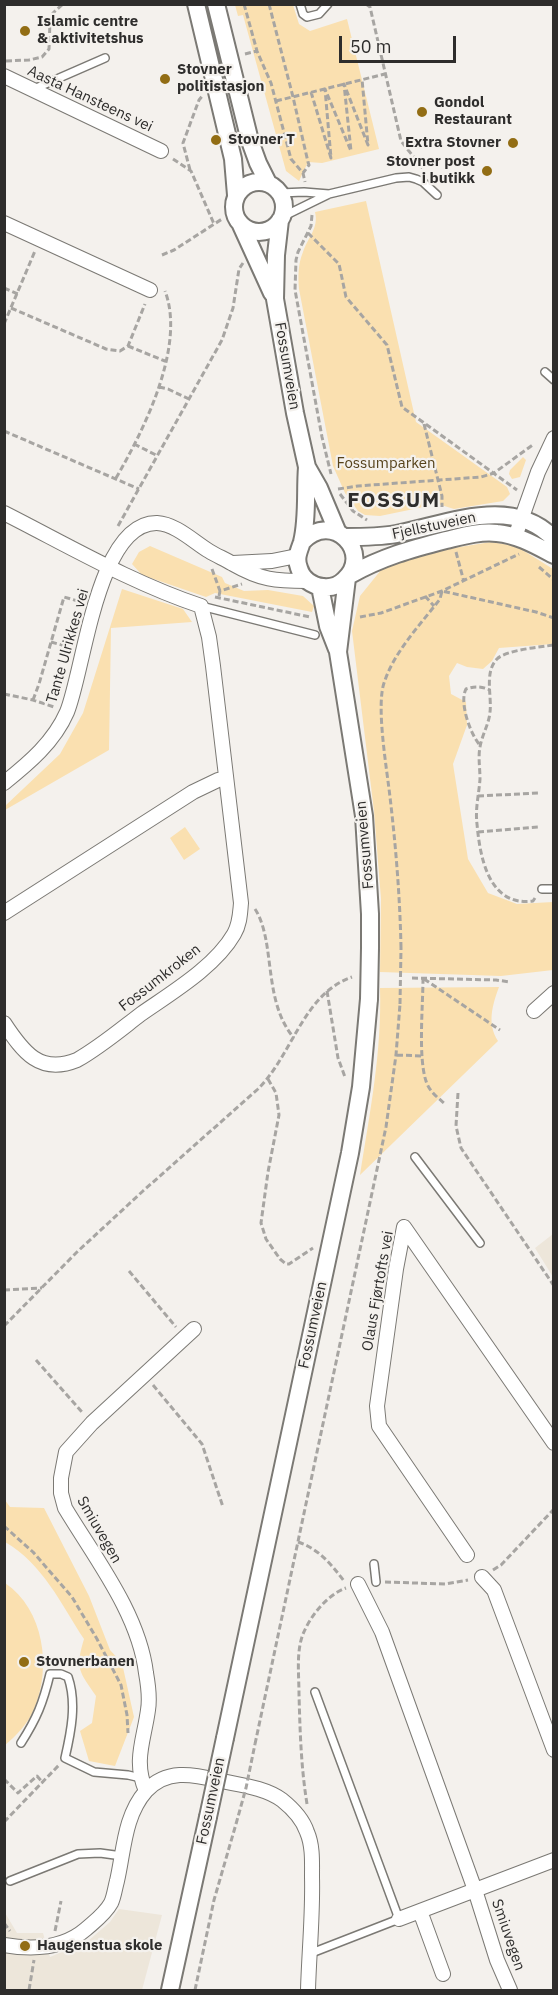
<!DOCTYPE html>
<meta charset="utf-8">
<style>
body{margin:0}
#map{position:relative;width:558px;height:1995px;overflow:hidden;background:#f4f1ed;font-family:"IBM Plex Sans",sans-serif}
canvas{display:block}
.frame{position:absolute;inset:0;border:6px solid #2e2d2c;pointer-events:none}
.scale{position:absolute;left:339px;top:36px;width:117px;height:27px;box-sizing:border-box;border:3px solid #2e2d2c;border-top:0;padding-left:8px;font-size:18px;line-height:21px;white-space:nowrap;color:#2e2d2c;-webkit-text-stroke:4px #f4f1ed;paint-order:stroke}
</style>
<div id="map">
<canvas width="558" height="1995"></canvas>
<div class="frame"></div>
<div class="scale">50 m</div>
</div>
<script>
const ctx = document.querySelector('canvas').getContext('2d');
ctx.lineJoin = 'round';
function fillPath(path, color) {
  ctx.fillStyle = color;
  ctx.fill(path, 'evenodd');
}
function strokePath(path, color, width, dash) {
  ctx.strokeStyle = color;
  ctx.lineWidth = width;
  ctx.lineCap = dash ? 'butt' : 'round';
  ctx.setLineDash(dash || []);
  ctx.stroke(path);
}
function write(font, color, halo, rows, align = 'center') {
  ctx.font = font + ' "IBM Plex Sans",sans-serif';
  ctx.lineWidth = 4.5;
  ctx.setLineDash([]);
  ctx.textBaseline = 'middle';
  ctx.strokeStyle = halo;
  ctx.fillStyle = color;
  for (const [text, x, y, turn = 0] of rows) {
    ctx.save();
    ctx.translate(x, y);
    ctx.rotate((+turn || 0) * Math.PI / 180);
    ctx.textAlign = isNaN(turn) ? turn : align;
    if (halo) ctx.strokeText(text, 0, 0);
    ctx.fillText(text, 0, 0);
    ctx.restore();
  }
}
const built = new Path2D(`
 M553,1234V1277L535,1248Z
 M119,1909L162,1915L142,1990H5L4,1911L17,1933H43L50,1957L88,1941L110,1922Z`);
const green = new Path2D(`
 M235,5H293L299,24L310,31L347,19L379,149L322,163L308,162L299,181L286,171L243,15L238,16Z
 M366,201L416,422L507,487L510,494L503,501L454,509L438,504L380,516L365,515L358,511L345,493L333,466L299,289C298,276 298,264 303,252C308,237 319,228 315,212Z
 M523,457L526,460L520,477L512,479L509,474L510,470Z
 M491,542L516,546L553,569V644L499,648L492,661L483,669L467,667L457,663L449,676L451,694L466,702L467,725L453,764L468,859L488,893L517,904L553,902V970L501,976L380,972L381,899L374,811L352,631L360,596L381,570L396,563L447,549Z
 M150,546L222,577L225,583L244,591L268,590L303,596L314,606L312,612L215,593L206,597L142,575L132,564L139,552Z
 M122,589L183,609L192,622L111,628L109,750L5,810V806L60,754L83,713Z
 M185,827L200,849L184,860L170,838Z
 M499,987C492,1006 487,1024 498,1041L360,1175C370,1112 382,1051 380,988Z
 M5,1500L10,1507L44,1508L89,1596L110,1650L122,1663L134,1717L115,1766L89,1761L80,1731L92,1723L96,1696C79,1671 75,1669 84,1639C61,1604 43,1564 5,1542Z
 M5,1583C44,1609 52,1668 34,1709C28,1724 16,1736 5,1745Z`);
const path = new Path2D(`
 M244,4L257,51L271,83L291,159L303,173L305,182
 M269,4L293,97L308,162L309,165L303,173
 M366,4L370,7L401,141L424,170
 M245,54L257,51
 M6,61L29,60L42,57L49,49L50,21L53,13L63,4
 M311,92L331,158L325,89L351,151L344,84L368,145L362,79
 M276,101L385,74
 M173,159L191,171L214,224
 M190,170L183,143L199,100L203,95
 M312,215L311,226L298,252L296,260L295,290L322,437L331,474
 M308,233L339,264L346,297L387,345L402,407L517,490
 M162,255L174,250L222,219
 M4,288L18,294
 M11,308L106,349L120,351L128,346L145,304
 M4,324L35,251
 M128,346L165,361
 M159,387L168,389L189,399
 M424,424L442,496V507
 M4,431L139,489
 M134,444L156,455
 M116,478C144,430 186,346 165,291
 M338,489L358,486L481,477L494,473L534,444
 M340,494L353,511L367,520
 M118,526L222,340L233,308L239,269L243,263
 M456,552L464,582
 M539,567L554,580
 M212,569L220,591
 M219,596L220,591L242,584
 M425,596L434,606
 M215,597L310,617
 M360,617L381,613L442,591L519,554
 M51,642L69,647
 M4,694L33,700L54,707
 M33,700L39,684L64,597L81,602
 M479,744C470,733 459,702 466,689C475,686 481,686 490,690
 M478,796L539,793
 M478,832L539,827
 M535,898L533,901C489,907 480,858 477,824C475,809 479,794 480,779C480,768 478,757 480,747C482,735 489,724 490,712C492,696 484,672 497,659C506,650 540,647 554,645
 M255,909C261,918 264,930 266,940C272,973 271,1011 294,1038
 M401,948C400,898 396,848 390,797C387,770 376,707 384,683C394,652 420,625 440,599L442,591L536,612L554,618
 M412,978L496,980L510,982
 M423,978C423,1006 418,1057 426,1081C429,1091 437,1097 444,1103
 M424,979L500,1030
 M327,991L338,1058L345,1077
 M397,1055L422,1056
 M268,1079L276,1093L279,1115L268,1172L261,1223L266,1239L280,1259L286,1264H289L313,1248
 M458,1093L456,1126L461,1148L554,1286
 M129,1271L176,1327
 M4,1290L42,1288
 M4,1326L77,1252L143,1191L258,1089C293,1054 303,994 352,977
 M36,1360L82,1412
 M153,1385L202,1444L223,1507
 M4,1526L33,1552L72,1597L97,1639L121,1685L127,1715L128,1733
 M298,1542C319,1549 331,1564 344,1581
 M493,1570L501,1565L554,1509
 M385,1582L445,1584L468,1580
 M255,1744L386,1127L396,1055L400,1004
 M4,1779L18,1793L37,1776L43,1783
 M307,1804C301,1767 300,1731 299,1694C299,1675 296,1652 303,1634C311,1615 327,1595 346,1588
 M4,1822L59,1765
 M4,1923L10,1931
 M55,1931L61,1901
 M29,1990L34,1960
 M195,1990L214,1900L236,1824`);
const service = new Path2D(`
 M300,4L303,14L307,17L319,14L328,4
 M34,89L105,58
 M280,193L304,192L329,194
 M282,217L329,194L396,178L409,177L416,179L423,182L437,195
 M545,372L554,380
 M201,606L315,635
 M542,889H554
 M415,1157L480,1243
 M374,1564L376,1582
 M21,1743C37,1718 43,1703 50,1674H61L68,1677C77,1703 71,1732 65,1758L94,1772L128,1775L141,1778
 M10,1881L78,1854L100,1853L122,1856
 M309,1954L399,1919L315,1692`);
const minor = new Path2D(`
 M4,76L161,151
 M4,223L150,290
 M4,513C69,546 132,583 201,606L209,637L213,666L241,903C240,913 240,924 234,934C215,967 171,993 141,1014C120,1030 100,1047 77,1060C40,1075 23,1052 4,1023
 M515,537L538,472L554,438
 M233,563L272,561L297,556
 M4,783C29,763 54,742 67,712C84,671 97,522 157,523C176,524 194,542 209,551C217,556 225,559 233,564C261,580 275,581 307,581
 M4,913L193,792L218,780L226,778
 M534,1011L554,993
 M404,1227L396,1269L377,1406L379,1426L467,1555
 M404,1227L554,1443
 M482,1577L494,1590L554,1750
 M358,1584L382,1632L475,1890L497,1960L510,1990
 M146,1791C133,1761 144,1740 148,1710C150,1698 148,1684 146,1673C139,1614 95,1558 65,1508L61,1493V1478L66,1452L92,1423L194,1329
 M420,1911L443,1974
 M399,1919L554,1860
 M4,1945C33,1950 63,1949 86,1929C95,1921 105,1914 111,1903C114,1897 115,1888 117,1881C124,1851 124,1816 146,1791C166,1769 192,1774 217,1780C239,1785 264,1787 282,1800C292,1808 303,1820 307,1832C313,1846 312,1862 312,1877C313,1915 309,1953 308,1990`);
const tertiary = new Path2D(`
 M196,4L233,159L236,195
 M216,4L250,141L258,163L268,183
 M234 207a25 25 0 1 1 50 0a25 25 0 1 1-50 0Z
 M280,220L276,255L275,299L295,413L307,467L319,488L338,533
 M241,225L272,293
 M345,537C362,537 379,537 396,534C446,525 512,494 554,539
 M302,542C333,509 374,554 344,580C338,586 331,588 323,587C312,586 302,579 299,568C295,558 299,551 302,542C308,518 305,491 307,467
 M350,575C382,557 411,549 446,540C463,536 480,531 497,533C518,535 535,545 554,555
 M347,578L338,652L364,816L370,914V948
 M320,587L328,626L337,649
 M225,1738L350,1153L361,1087L369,999
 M170,1990L208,1817`);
const pathBridge = new Path2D(`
 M400,1004L401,948
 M236,1824L246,1788L255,1744`);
const tertiaryBridge = new Path2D(`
 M369,999L370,948
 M208,1817L225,1738`);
const markers = [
 [25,31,6,"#926d14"],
 [165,79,6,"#926d14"],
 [422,112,6,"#926d14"],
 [216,140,6,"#926d14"],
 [513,143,6,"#926d14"],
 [487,171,6,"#926d14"],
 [24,1662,6,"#926d14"],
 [25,1946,6,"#926d14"]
];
const poiNames = [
 ["Islamic centre",37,22],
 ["& aktivitetshus",37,39],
 ["Stovner",177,70],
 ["politistasjon",177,87],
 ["Gondol",434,103],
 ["Restaurant",434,120],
 ["Stovner T",228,140],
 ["Extra Stovner",501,143,"right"],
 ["Stovner post",475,162,"right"],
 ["i butikk",475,179,"right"],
 ["Stovnerbanen",36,1662],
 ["Haugenstua skole",37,1946]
];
const streetNames = [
 ["Aasta Hansteens vei",90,99,25],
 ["Fossumveien",287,366,80],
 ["Fjellstuveien",434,526,-12],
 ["Tante Ulrikkes vei",68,646,-74],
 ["Fossumveien",365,845,-95],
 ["Fossumkroken",160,978,-38],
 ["Olaus Fjørtofts vei",378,1291,-80],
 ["Fossumveien",313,1325,-78],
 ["Smiuvegen",99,1530,60],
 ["Fossumveien",211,1801,-78],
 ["Smiuvegen",508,1935,71]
];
const parkNames = [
 ["Fossumparken",386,464]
];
const districtNames = [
 ["FOSSUM",394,501]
];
fillPath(built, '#ede6da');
fillPath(green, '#fae0b0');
strokePath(service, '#7b7974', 10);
strokePath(minor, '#7b7974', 16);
strokePath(tertiary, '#7b7974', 20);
strokePath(path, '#a7a5a2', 3, [6, 3]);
strokePath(service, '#fff', 7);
strokePath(minor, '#fff', 14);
strokePath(tertiary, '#fff', 16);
strokePath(tertiaryBridge, '#7b7974', 20, []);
strokePath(pathBridge, '#a7a5a2', 3, [6, 3]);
strokePath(tertiaryBridge, '#fff', 16);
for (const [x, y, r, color] of markers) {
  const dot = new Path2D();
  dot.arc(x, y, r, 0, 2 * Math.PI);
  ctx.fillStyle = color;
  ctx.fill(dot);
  strokePath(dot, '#f4f1ed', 2);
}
write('bold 15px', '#2e2d2c', '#f4f1ed', poiNames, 'left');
write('15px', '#2e2d2c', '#f4f1ed', streetNames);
write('15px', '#56421a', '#f4f1ed', parkNames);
ctx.letterSpacing = '1.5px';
write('bold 21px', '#2e2d2c', '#f4f1ed', districtNames);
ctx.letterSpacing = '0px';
</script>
